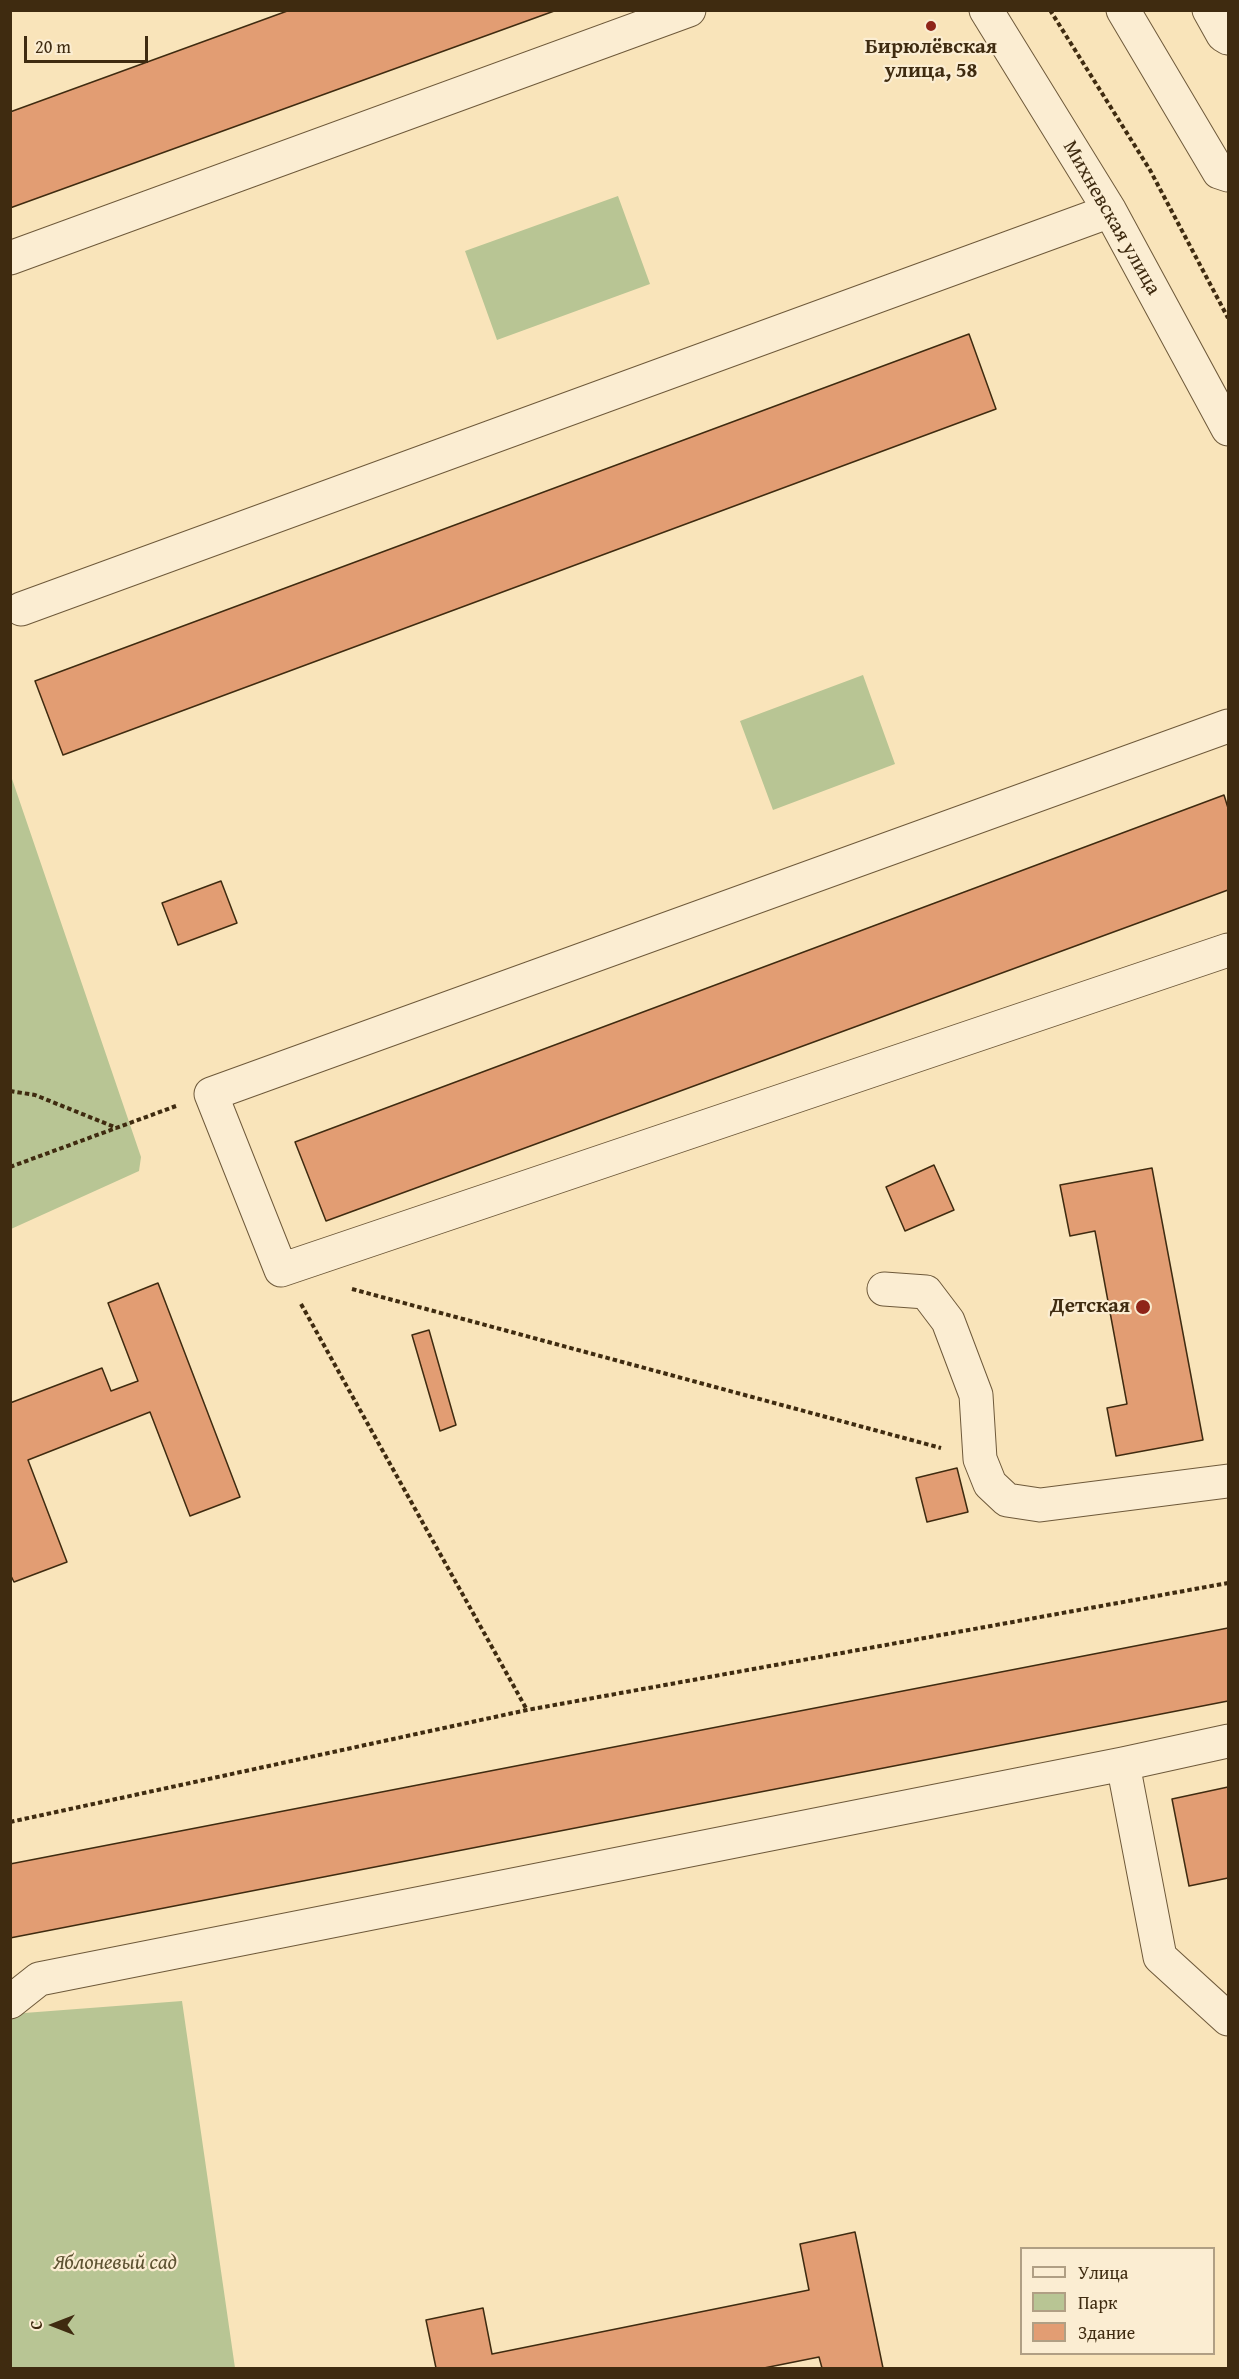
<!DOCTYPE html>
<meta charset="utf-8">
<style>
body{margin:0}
#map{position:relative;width:1239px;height:2379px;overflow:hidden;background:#f9e4ba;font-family:"Gentium Book Plus",serif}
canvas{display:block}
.frame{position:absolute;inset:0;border:12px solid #3f2b10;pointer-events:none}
.legend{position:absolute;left:1020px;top:2247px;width:195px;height:108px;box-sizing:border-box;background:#fbedd2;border:2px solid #b09f84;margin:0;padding:8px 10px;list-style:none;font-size:18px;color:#3f2b10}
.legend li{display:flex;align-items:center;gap:12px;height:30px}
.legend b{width:30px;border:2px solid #b09f84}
.north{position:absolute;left:24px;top:2295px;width:60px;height:60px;-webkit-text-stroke:4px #fbedd2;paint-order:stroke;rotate:270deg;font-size:16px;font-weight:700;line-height:24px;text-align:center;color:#3f2b10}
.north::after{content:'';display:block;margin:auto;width:21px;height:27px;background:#3f2b10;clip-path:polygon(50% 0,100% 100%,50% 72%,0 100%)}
.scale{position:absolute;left:24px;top:36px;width:124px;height:27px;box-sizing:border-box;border:3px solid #3f2b10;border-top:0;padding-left:8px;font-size:18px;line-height:21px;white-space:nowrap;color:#3f2b10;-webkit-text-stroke:4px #fbedd2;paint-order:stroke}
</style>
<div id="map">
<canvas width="1239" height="2379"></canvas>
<div class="frame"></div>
<ul class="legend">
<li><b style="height:8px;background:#fbedd2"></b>Улица</li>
<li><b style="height:16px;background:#b8c594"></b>Парк</li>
<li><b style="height:16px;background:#e29d73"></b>Здание</li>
</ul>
<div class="north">С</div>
<div class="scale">20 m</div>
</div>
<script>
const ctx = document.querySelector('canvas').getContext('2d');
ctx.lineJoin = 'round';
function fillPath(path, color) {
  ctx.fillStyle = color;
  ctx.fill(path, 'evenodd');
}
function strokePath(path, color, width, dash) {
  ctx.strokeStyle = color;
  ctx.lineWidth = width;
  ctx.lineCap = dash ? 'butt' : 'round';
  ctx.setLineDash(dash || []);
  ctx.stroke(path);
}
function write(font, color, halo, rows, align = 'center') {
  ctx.font = font + ' "Gentium Book Plus",serif';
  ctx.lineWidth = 4.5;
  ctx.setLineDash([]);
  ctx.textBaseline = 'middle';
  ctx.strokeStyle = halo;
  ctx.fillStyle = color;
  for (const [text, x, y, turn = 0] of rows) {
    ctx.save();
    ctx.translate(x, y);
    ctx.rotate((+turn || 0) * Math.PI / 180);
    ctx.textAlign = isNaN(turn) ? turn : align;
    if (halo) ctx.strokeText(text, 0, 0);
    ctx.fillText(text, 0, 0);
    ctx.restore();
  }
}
const green = new Path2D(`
 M618,196L650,284L497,340L465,251Z
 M863,675L895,764L773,810L740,721Z
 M10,773L141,1157L139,1171L11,1229Z
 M182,2001L235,2368H11V2014Z`);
const building = new Path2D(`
 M290,10H557L10,208V112Z
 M969,334L996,409L63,755L35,681Z
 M1224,795L1228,808V890L326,1221L295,1142Z
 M221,881L237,923L178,945L162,903Z
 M934,1165L954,1210L905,1231L886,1187Z
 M1152,1168L1203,1440L1116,1456L1107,1408L1127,1404L1095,1231L1070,1236L1060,1185Z
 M158,1283L240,1497L190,1516L150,1412L28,1460L67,1562L14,1582L10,1574V1403L102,1368L111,1391L138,1381L108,1303Z
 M429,1330L456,1425L440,1431L412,1335Z
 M957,1468L968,1512L927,1522L916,1478Z
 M1228,1628V1701L10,1938V1864Z
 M1228,1787V1878L1189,1886L1172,1799Z
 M855,2232L883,2368H822L819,2357L764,2368H436L426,2320L483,2308L492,2354L809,2290L800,2244Z`);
const path = new Path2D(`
 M1050,10L1150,170L1228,318
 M10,1091L35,1095L117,1128
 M10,1167L176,1106
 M352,1289L941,1448
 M301,1304L527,1710
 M10,1822L527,1710L1228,1583`);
const minor = new Path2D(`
 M986,10L1110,211L1228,429
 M1123,10L1219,172L1228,175
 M1209,10L1223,35L1228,38
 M10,258L689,10
 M21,609L1110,211
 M1228,726L211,1094L281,1270L1228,950
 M884,1289L926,1292L948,1321L976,1395L980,1459L990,1484L1007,1500L1040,1505L1228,1481
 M1123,1764L1160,1957L1228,2019
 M10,2002L39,1979L1123,1764L1228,1741`);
const markers = [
 [931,26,6,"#8f2418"],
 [1143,1307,8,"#8f2418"]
];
const poiNames = [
 ["Бирюлёвская",931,48],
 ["улица, 58",931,72],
 ["Детская",1130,1307,"right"]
];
const streetNames = [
 ["Михневская улица",1111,218,60]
];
const parkNames = [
 ["Яблоневый сад",115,2264]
];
fillPath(green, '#b8c594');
fillPath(building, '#e29d73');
strokePath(building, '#3f2b10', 1.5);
strokePath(minor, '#6e593a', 35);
strokePath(path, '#3f2b10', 4, [4.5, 3]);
strokePath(minor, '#fbedd2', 33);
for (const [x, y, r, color] of markers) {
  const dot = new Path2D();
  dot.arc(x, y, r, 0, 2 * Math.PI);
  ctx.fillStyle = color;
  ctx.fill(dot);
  strokePath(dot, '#fbedd2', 2);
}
write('bold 21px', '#3f2b10', '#fbedd2', poiNames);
write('21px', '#3f2b10', '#fbedd2', streetNames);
write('italic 21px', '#5d5231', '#fbedd2', parkNames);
</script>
